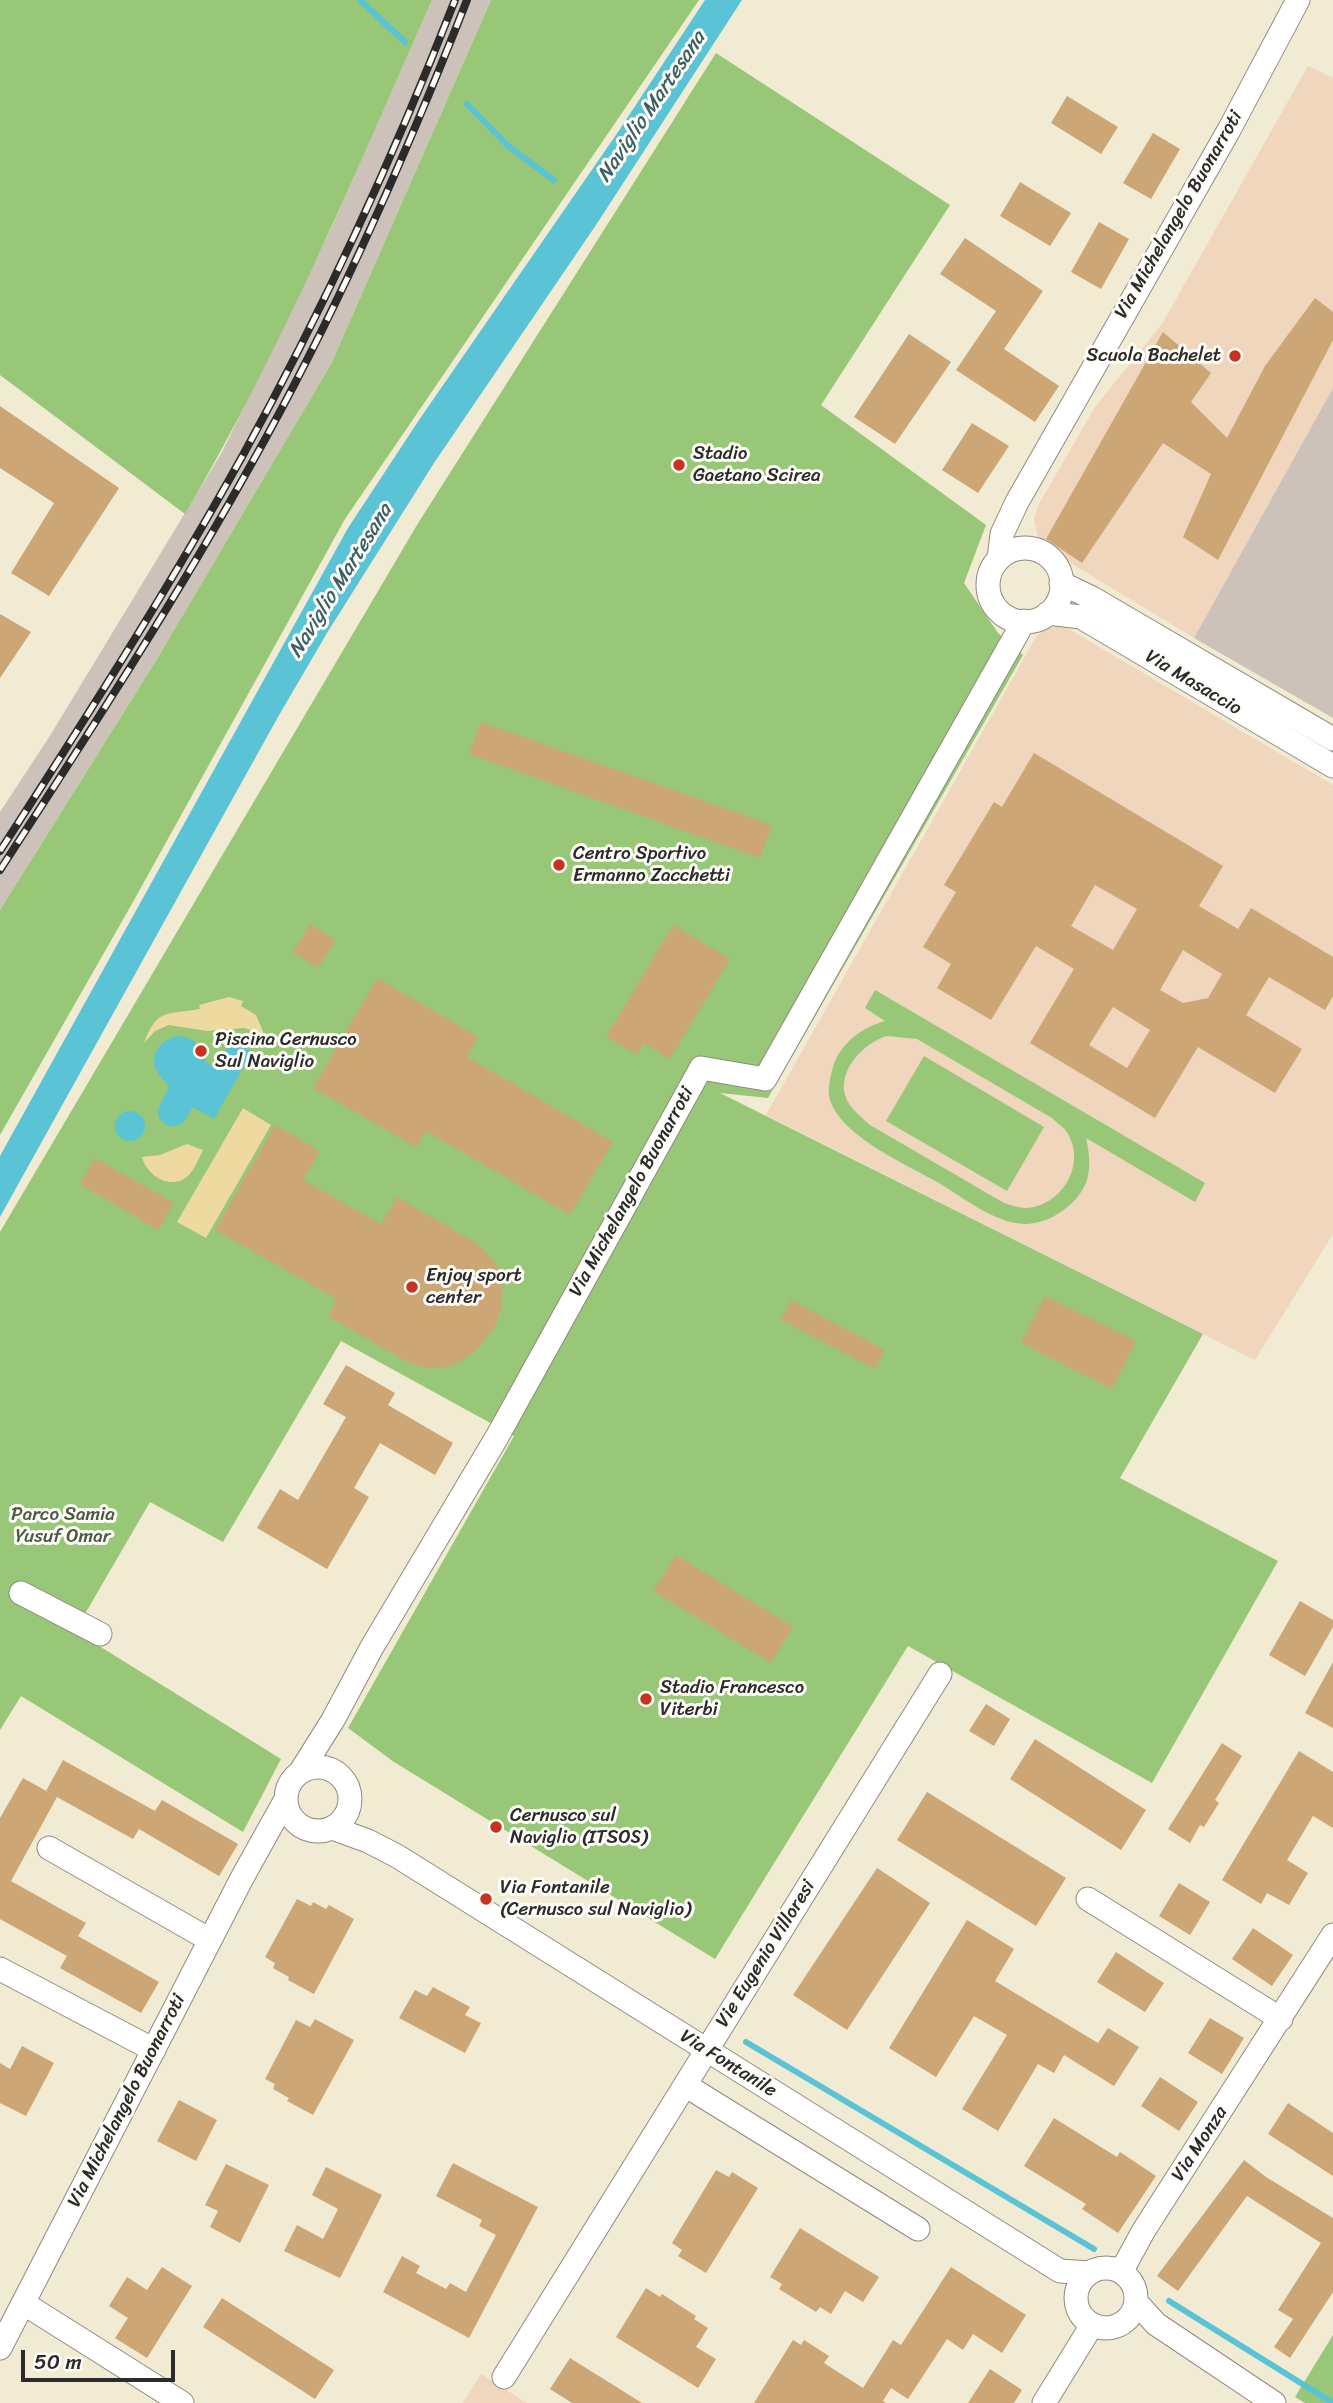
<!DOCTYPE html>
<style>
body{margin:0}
#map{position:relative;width:1333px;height:2403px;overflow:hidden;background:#f2ebd3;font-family:Sriracha,sans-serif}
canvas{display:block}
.scale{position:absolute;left:21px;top:2350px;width:154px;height:32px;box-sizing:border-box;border:4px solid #2b2b2b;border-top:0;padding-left:9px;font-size:21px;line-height:24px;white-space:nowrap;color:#2b2b2b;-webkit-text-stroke:5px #fdfcf7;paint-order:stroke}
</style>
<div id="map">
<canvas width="1333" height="2403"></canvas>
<div class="scale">50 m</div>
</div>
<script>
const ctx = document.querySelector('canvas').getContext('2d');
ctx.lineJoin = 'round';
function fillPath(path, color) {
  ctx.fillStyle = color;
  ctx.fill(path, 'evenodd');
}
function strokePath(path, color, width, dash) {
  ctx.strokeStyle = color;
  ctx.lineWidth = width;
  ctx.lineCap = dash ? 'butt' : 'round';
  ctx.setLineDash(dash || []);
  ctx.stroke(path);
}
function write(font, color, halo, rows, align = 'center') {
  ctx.font = font + ' Sriracha,sans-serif';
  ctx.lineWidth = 6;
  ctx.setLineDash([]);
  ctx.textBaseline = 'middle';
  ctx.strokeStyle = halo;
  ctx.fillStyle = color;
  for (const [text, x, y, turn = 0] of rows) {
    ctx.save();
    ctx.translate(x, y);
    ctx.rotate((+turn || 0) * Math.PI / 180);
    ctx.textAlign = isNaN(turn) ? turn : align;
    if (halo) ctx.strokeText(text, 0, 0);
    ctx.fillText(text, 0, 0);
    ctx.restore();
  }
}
const built = new Path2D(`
 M1308,66L1333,78V388L1194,638L1046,548L1038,537L1034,519L1039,504L1095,407L1162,324Z
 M1057,626L1067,628L1333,785V1234L1255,1360L766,1115L1036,637L1044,629Z
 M481,2374L527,2403H463Z`);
const industrial = new Path2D(`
 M432,0H491L331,364L154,664L0,910V812L51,734L222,452L329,233Z
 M1333,388V718L1194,638Z`);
const green = new Path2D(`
 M0,0H432C355,174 281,351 185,514L0,375Z
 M491,0H699L345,519L133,902L0,1135V910L154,664L331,364Z
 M716,53L950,205L821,405L986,525L964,583L998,633L1023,655L768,1098L720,1093L1203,1334L1120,1478L1278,1561L1152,1783L908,1646L715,1959L394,1762L348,1728L514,1436L341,1341L223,1542L150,1502L75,1631L281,1759L243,1832L21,1696L0,1730V1232L417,525Z
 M875,990L1205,1183L1195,1202L1086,1138C1089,1151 1091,1166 1087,1180C1079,1204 1050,1224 1025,1224C994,1223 964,1198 939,1183C908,1165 835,1134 829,1095C828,1085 831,1074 834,1064C842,1042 863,1027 885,1021L865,1008ZM887,1036L917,1039L1052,1118C1057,1123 1065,1128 1068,1134C1086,1165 1062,1206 1026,1208C1019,1208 1011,1205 1004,1203L870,1125C860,1116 849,1108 845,1095C838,1069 865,1042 887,1036Z
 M924,1056L1044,1127L1007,1191L886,1121Z
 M1333,2335V2403H1305L1295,2397Z`);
const sand = new Path2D(`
 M229,997L243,1001L241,1006L256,1015L264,1034L244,1028L207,1031L169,1025L155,1031L144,1043C157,1008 166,1015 200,1009L199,1005Z
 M243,1108L271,1125L206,1238L177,1222Z
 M187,1144L203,1150C199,1158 195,1169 188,1176C171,1191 147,1176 142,1157L160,1155Z`);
const water = new Path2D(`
 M705,0H742L596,225L434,463L327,633L278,717L0,1217V1156L348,528L419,420L618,132Z
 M179,1036C204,1039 196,1055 210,1065L219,1063L232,1040L252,1052L214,1119L193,1107L182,1124C176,1126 171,1128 165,1124C149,1114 166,1098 169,1086C166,1082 161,1078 158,1073C147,1056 161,1038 179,1036Z
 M115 1126a15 15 0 1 1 30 0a15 15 0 1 1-30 0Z`);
const stream = new Path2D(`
 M360,0L405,42
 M467,104L508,146L554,180
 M746,2042L1094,2249
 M1169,2301L1333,2403`);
const building = new Path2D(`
 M1067,96L1118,127L1101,154L1051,123Z
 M1153,133L1180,149L1151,199L1123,183Z
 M1020,182L1071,213L1050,246L1000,216Z
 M1099,222L1129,239L1101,289L1071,272Z
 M965,238L1043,291L1004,349L1059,386L1035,422L956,370L996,311L940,274Z
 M1315,298L1333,312V340L1218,560L1183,537L1211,474L1163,443L1082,563L1046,539L1163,332L1211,373L1191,402L1227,438L1265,366Z
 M909,334L951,362L895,444L854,417Z
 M0,406L119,488L49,596L11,573L54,503L0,468Z
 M972,423L1009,446L978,493L942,470Z
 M0,614L31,632L0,678Z
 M481,722L772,825L760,858L469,754Z
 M1034,753L1223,866L1199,906L1238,929L1251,908L1333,957V996L1325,1010L1269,977L1246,1015L1302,1049L1275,1093L1198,1047L1155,1118L1030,1043L1074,969L1036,946L991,1020L937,988L951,964L923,947L956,892L944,885L994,802L1002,807ZM1095,885L1137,909L1113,950L1071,926ZM1183,950L1222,974L1208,998L1183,1003L1160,990ZM1113,1007L1150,1030L1127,1068L1089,1045Z
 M310,924L336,940L318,968L293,952Z
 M673,925L730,959L670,1059L644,1043L637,1055L606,1037Z
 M377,978L478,1037L467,1057L613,1142L570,1215L426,1131L416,1147L313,1088Z
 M275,1125L320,1151L303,1180L381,1224L397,1197L476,1243L490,1256L499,1270L503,1288L501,1309L495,1327L476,1351L459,1362L442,1368H425L407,1362L328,1316L337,1299L215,1230Z
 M95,1158L174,1203L158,1230L80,1184Z
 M1045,1296L1136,1341L1112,1389L1021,1343Z
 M791,1300L885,1350L875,1369L781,1320Z
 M346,1365L395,1393L388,1405L453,1443L435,1475L380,1443L354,1488L369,1497L327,1569L257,1528L280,1489L298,1500L346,1417L323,1404Z
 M676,1555L793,1627L771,1663L653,1591Z
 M1300,1601L1333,1620V1627L1305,1676L1269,1655Z
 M1333,1662V1728L1305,1713Z
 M986,1704L1010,1719L994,1746L969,1731Z
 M1035,1739L1146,1810L1121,1850L1010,1779Z
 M1222,1743L1242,1756L1215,1800L1219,1803L1204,1827L1200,1825L1190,1843L1168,1829Z
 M1299,1751L1333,1772V1828L1313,1816L1287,1860L1308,1873L1289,1905L1267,1893L1261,1904L1222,1880Z
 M63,1760L155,1811L162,1800L238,1844L219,1876L139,1829L133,1839L46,1791Z
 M23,1778L57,1797L11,1881L86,1923L78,1936L159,1982L141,2013L60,1968L67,1956L0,1919V1818Z
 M927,1792L1066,1878L1036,1926L897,1840Z
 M877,1868L930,1903L847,2030L793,1995Z
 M1179,1883L1210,1902L1190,1935L1159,1916Z
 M297,1899L311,1906L313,1902L326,1909L329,1905L354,1919L314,1994L288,1980L289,1977L273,1968L275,1963L265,1957Z
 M967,1920L1014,1949L995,1981L1098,2043L1108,2028L1139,2047L1114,2086L1064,2055L1054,2073L1038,2064L998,2131L962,2109L1007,2035L974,2016L936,2077L889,2048Z
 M1253,1928L1293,1955L1272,1986L1232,1959Z
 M1116,1952L1164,1983L1145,2012L1097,1982Z
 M433,1987L470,2007L465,2015L481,2023L465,2053L399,2018L415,1990L427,1996Z
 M1210,2018L1244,2038L1222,2074L1188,2053Z
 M315,2019L354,2040L313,2115L287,2101L289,2098L273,2089L275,2084L265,2079L296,2020L310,2027Z
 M22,2046L54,2063L26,2116L0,2103V2063L10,2069Z
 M1160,2077L1198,2102L1179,2131L1141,2106Z
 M179,2100L217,2120L196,2161L157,2141Z
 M1288,2103L1333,2133V2176L1268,2134Z
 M1054,2118L1117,2157L1120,2152L1156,2176L1118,2233L1082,2209L1086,2204L1024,2166Z
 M1244,2160L1266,2177L1333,2218V2292L1290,2358L1274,2347L1293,2319L1278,2310L1321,2243L1247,2196L1178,2291L1157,2276Z
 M453,2163L538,2207L469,2338L383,2292L402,2256L420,2266L416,2273L446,2289L450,2283L466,2292L496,2235L479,2226L482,2220L436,2196Z
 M226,2164L269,2185L240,2243L210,2227L218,2211L205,2205Z
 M326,2167L382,2195L340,2278L284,2251L297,2225L323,2239L338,2209L312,2195Z
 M716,2170L729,2177L732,2172L758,2188L706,2273L678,2256L682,2250L672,2243Z
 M800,2228L879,2277L863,2302L845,2291L831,2314L820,2307L816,2312L779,2289L782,2284L770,2277Z
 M162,2267L192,2286L147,2358L115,2338L128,2318L109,2306L127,2277L147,2290Z
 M951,2267L1026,2315L1002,2353L973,2334L963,2350L947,2339L908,2399L891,2388L883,2401L886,2403H754L793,2340L801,2345L804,2340L829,2356L824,2363L863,2388L893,2340L901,2345Z
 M646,2288L660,2297L662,2294L696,2316L694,2319L708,2328L696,2347L716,2359L698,2388L616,2337Z
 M222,2298L334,2370L315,2399L203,2327Z
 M570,2358L642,2403H572L550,2389Z
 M990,2369L1022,2390L1014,2403H968Z`);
const minor = new Path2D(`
 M988 585a37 37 0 1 1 74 0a37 37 0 1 1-74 0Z
 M999,559L1002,534L1017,502L1229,130L1298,0
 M1061,583L1092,598L1333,739
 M1048,613L1081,617L1333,766
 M21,1593L100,1634
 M286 1799a32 32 0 1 1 64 0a32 32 0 1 1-64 0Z
 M301,1771L333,1720L372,1647L497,1437L701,1068L765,1079L1024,621
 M332,1828L368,1841L397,1856L1060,2271L1090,2273
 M49,1848L210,1940
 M1088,1899L1281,2019
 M0,1969L154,2050
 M685,2085L918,2229
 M1076 2298a30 30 0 1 1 60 0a30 30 0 1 1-60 0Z
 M1121,2272L1144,2230L1333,1935
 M1136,2302L1156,2324L1274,2403
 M23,2303L182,2403
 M0,2348L242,1878L286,1799
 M504,2377L940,1674
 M1044,2403L1092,2325`);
const rail = new Path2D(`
 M0,851C84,721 168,590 243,455C324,308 394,156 455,0
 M0,870C87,736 175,601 253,461C336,313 405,158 467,0`);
const markers = [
 [1235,356,7,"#c8321e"],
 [679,465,7,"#c8321e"],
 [559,865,7,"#c8321e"],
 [201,1051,7,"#c8321e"],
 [412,1287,7,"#c8321e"],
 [646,1699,7,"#c8321e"],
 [496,1827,7,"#c8321e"],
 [486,1899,7,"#c8321e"]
];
const streetNames = [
 ["Via Michelangelo Buonarroti",1179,215,-60],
 ["Via Masaccio",1193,683,31],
 ["Via Michelangelo Buonarroti",632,1192,-61],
 ["Vie Eugenio Villoresi",766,1954,-58],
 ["Via Fontanile",728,2064,32],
 ["Via Michelangelo Buonarroti",127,2101,-63],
 ["Via Monza",1200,2144,-57]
];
const poiNames = [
 ["Scuola Bachelet",1221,356,"right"],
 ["Stadio",693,454],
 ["Gaetano Scirea",693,476],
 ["Centro Sportivo",573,854],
 ["Ermanno Zacchetti",573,876],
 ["Piscina Cernusco",215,1040],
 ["Sul Naviglio",215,1062],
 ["Enjoy sport",426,1276],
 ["center",426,1298],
 ["Stadio Francesco",660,1688],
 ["Viterbi",660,1710],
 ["Cernusco sul",510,1816],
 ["Naviglio (ITSOS)",510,1838],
 ["Via Fontanile",500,1888],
 ["(Cernusco sul Naviglio)",500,1910]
];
const parkNames = [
 ["Parco Samia",63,1515],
 ["Yusuf Omar",63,1537]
];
const waterNames = [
 ["Naviglio Martesana",652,107,-56],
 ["Naviglio Martesana",341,581,-58]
];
fillPath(built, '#efd6bc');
fillPath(industrial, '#cdc2b9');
fillPath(green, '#97c777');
fillPath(sand, '#eeda9e');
fillPath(water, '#5ac3d5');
strokePath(stream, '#5ac3d5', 6);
fillPath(building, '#cca675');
strokePath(minor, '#8e8b7f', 25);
strokePath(minor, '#fff', 23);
strokePath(rail, '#2b2b2b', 8);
strokePath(rail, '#fdfcf7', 5, [16]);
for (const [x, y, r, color] of markers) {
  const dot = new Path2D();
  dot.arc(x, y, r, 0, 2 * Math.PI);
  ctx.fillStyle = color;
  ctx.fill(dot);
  strokePath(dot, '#fdfcf7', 2.5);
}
write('19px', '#2b2b2b', '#fdfcf7', streetNames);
write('19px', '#2b2b2b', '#fdfcf7', poiNames, 'left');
write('19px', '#4b5a42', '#fdfcf7', parkNames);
write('italic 21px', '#3b6066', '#fdfcf7', waterNames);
</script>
